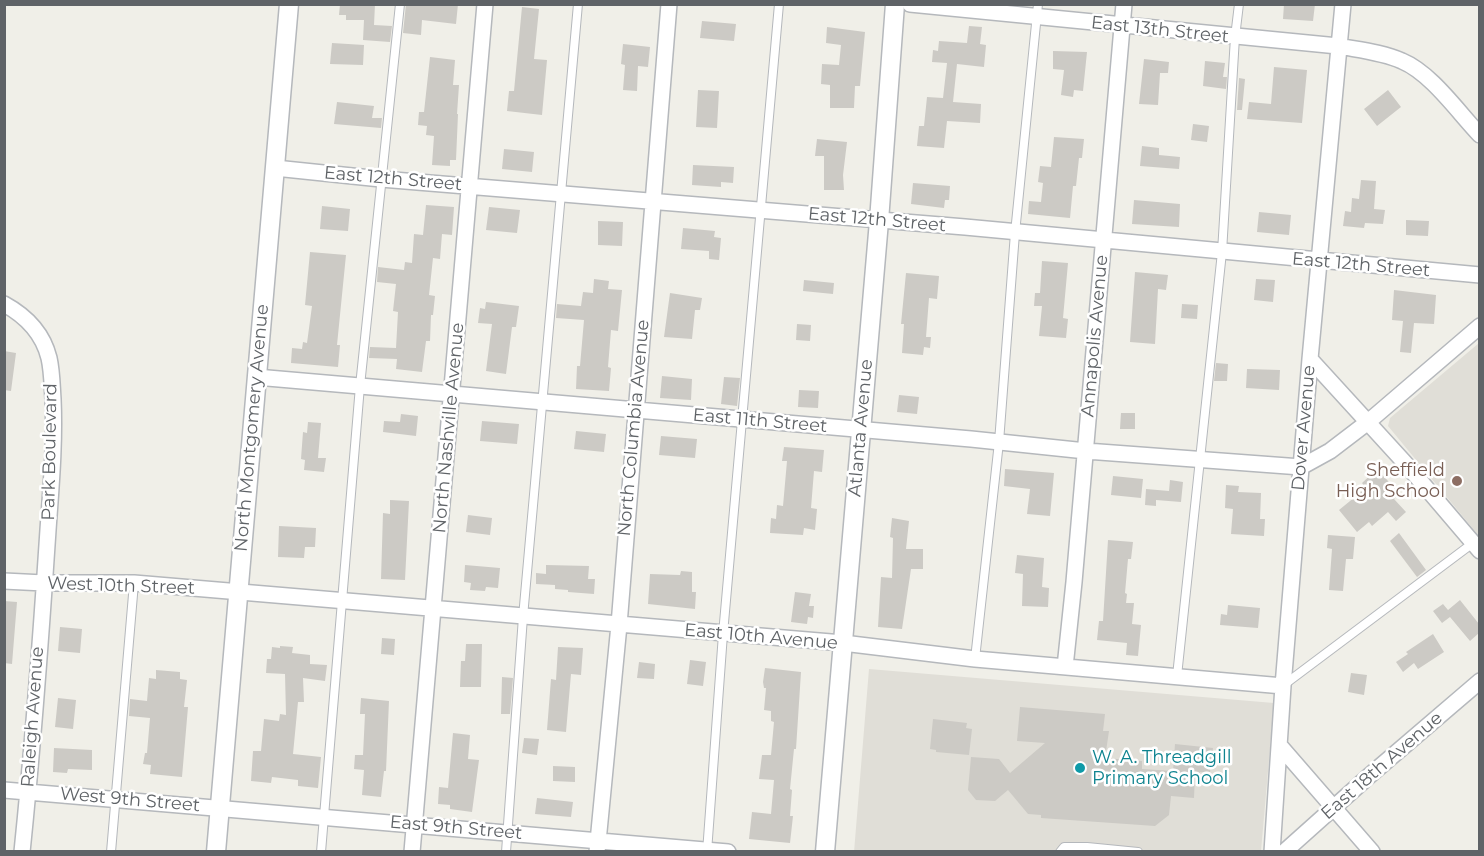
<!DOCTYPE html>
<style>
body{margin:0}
#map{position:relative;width:1484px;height:856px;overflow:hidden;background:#f0efe8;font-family:Montserrat,sans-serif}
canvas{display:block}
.frame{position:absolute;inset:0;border:6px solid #5f6367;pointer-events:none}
</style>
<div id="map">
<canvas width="1484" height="856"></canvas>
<div class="frame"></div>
</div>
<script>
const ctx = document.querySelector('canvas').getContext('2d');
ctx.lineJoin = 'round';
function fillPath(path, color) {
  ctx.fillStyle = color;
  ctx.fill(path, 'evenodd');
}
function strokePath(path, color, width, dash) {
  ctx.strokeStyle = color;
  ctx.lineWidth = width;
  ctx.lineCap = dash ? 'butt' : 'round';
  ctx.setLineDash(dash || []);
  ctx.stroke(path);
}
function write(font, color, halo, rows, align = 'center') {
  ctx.font = font + ' Montserrat,sans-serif';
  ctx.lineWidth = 5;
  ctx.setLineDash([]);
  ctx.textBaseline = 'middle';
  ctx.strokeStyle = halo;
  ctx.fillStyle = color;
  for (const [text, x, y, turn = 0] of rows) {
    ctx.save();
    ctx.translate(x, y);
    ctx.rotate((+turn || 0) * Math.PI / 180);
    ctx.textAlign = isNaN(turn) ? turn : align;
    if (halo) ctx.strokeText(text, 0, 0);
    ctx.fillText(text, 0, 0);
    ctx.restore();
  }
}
const education = new Path2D(`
 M1479,343V536L1388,426L1390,418Z
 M869,669L1274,703L1261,851L854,852Z`);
const building = new Path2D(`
 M340,4H375L374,25L392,26L390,42L363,40L364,20H346V15H339Z
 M406,4H458L456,24L422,20L421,35L403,33Z
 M1284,4H1315L1313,21L1283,19Z
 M522,7L539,9L534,59L547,60L542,115L507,111L509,91H514Z
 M702,21L736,24L734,41L700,38Z
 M969,26L982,27L980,44L986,45L984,67L957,64L953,102L981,104L980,123L947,121L944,148L917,146L919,126H924L927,97L943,98L947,63L932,62L933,50L938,51L939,41L967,43Z
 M827,27L865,32L860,86H855L854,108H830V85L821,84L822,64L839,65L841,45L826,43Z
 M332,43L364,45L363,65L330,64Z
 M623,44L650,47L648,67L638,66L637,91L623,90L625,65L621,64Z
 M1053,51L1087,52L1083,91L1074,90L1073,97L1061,95L1064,70L1053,69Z
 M430,57L455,60L453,85H459L457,114H458L456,160H450V166L432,165L434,136L426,135L427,126L418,125L419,112H424Z
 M1144,59L1169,62L1168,73H1160L1158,105L1139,104Z
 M1205,61L1225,63L1223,77H1227L1226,89L1203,86Z
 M1274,67L1307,70L1302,123L1247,119L1249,102L1271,104Z
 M1239,78L1245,79L1242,110H1237Z
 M698,90L719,91L717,128L696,127Z
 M1388,90L1401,107L1377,126L1364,109Z
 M337,102L374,106L372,118H382L381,128L334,124Z
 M1193,124L1209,126L1207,142L1191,140Z
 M1054,137L1084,139L1082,158H1079L1076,186H1073L1070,218L1028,214L1029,201L1041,202L1043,183L1038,182L1040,166L1051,167Z
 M817,139L847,142L843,175L844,190H824V156H815Z
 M1142,146L1159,148V155L1180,157L1179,169L1140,166Z
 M504,149L534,152L532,172L502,169Z
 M693,165L734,167L733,183L721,182V187L692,185Z
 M1361,180L1376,181L1374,209L1385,210L1383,224L1365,223L1364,228L1343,226L1345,211L1351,212L1352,198L1359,199Z
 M913,183L950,186L949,200H945L944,208L911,204Z
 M1134,200L1180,204L1179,227L1132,224Z
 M426,205L454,207L452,235L442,234L440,259L433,258L429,295L435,296L433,315H431L430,341H426L422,372L396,369L397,359L369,358L370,347L396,348L398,312L393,311L396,284L377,282L378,267L404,270L405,262L412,263L414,234L423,235Z
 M322,206L350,209L348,231L320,229Z
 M489,207L520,210L517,233L486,230Z
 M1259,212L1291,215L1289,235L1257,232Z
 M1406,220L1429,221L1428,236L1406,235Z
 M598,221L623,222L622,246L598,245Z
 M683,228L715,231L714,237L721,238L719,260L709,259V251L681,249Z
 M310,252L346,255L337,345H340L338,367L291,363L292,348L302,349L303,342L307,343L312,306L305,305Z
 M1042,261L1068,263L1063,318L1068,319L1066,338L1039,336L1042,306H1034L1035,293H1040Z
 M1135,272L1168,275L1166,290L1158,289L1155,344L1130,342Z
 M906,273L939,276L937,299L929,298L926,337H931L930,348L924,347L923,355L902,353L904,324H901Z
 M594,279L609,281L608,289L622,290L618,331L611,330L608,367L611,368L609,391L576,389L577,366H580L584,320L556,318L557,304L581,306L583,292L593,293Z
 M1256,279L1275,280L1273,302L1254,300Z
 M804,280L834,283L833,294L803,291Z
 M1394,290L1436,295L1434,324L1414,323L1411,353L1400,352L1403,321L1392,320Z
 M670,293L702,298L700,310H695L692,339L664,337Z
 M486,302L519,306L516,327H512L506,374L486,371L492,324L478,323L480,308L485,309Z
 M1182,304L1198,305L1197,319L1181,318Z
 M797,324L811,325L810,341L796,340Z
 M4,351L16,353L11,391L4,390Z
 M1216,363L1228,364L1227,381H1214Z
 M1247,369L1280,370L1279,390L1246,388Z
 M662,376L692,379L691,400L660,398Z
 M724,377L740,378L737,406L721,404Z
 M799,390L819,391L818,408L798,407Z
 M899,395L919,397L917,414L897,412Z
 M1121,413H1135V429H1120Z
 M401,414L418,416L416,436L383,432L384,421L400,422Z
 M482,421L519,424L517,444L480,441Z
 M308,422L321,423L318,458H326L324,472L304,470L305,460L301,459L303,432L307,433Z
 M576,431L606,434L604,452L574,449Z
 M661,436L697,439L695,458L659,455Z
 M784,447L824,450L822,472L814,471L811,508L817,509L815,530L804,528L803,535L770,533L771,518L776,519L777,505L783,506L787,461H782Z
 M1005,469L1054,473L1050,516L1027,514L1030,489L1004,486Z
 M1377,469L1399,493L1394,499L1406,512L1396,521L1388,512L1372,526L1369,522L1357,532L1339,510L1366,488L1362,483Z
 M1113,476L1143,479L1141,498L1111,495Z
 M1170,480L1183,482L1181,502L1156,500V506L1145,505L1146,489L1169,491Z
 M1226,485L1239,486L1238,492L1261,493L1260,519H1265L1264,536L1231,534L1233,509L1225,508Z
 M390,500L409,501L405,580L381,579L383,513L390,514Z
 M468,515L492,518L490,535L466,532Z
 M892,518L909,521L906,549H923V569H911L902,629L878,627L881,577L892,578L893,538L890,537Z
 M279,526L316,528L315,547H305L304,558L278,557Z
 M1399,533L1426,570L1417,577L1390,541Z
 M1328,535L1355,537L1353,559H1346L1343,591L1329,590L1332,549L1327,548Z
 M1108,540L1133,542L1131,559H1128L1125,593L1127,594L1126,603H1134L1132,624L1141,625L1138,656L1126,655L1127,643L1097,640L1099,621H1103Z
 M1017,555L1044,558L1042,587L1049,588L1048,607L1022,606L1023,574L1015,573Z
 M465,565L500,568L498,588L486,587L485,591L470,590L471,583L464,582Z
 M546,565L589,566L588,579H595L594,594L568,592V590L555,589V585L536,584V573L546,574Z
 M681,571L692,572V592H696L695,609L648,604L650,574L680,575Z
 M795,592L811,594L809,606H814L813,618L808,617L807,624L791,622Z
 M1460,600L1479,624V633L1470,641L1450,617L1442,623L1433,611L1443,604L1448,610Z
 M4,601L17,602L12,664L4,663Z
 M1228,605L1260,608L1258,628L1220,625L1221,614L1227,615Z
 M60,627L82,629L80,653L58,651Z
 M1433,634L1444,652L1418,669L1414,663L1403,672L1396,662L1408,654L1406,652Z
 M382,638L395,639L394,655L381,654Z
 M466,644H482L481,687H460L461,661H465Z
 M280,646L293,647L292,653L310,655V664L327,665L325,681L303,678L304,702H298L293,754L321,757L318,788L298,786V780L272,777L271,783L251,781L253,751H261L264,719L279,721L280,714L286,715L285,674L266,673L267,659H271L272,647L280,648Z
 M558,647L583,648L581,675L571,674L566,732L547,730L551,679L556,680Z
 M690,660L706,662L703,686L687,684Z
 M639,662L655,664L654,679L637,678Z
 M765,668L801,672L796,749H794L790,789L792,790L790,816H793L790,843L749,839L752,812L771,814L774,780L759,779L762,755H771L774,722L771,721V711L764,710L766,688H764L763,682Z
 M156,670L180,672V679L187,680L184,707H188L182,777L150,774L151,765L143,764L145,753H147L150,718L129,716L130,699L147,701L149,678L156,679Z
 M1351,673L1367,675L1364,695L1348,692Z
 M502,677L513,678L510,714H501Z
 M58,698L76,700L73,729L55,727Z
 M361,698L389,701L386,771H384L381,797L362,795L364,770L354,769L355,755H363L365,714H360Z
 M1020,707L1105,714L1103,731H1109L1105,758L1142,761V769L1173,771L1175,744L1213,748L1210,772H1200V776L1195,775L1194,798L1171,796L1169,815L1155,826L1041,818V815L1028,814L1008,790L995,801L976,800L968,790L971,757L999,759L1010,773L1045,743L1017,741Z
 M933,719L967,723L966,728L972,729L969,755L936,752V750L930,749Z
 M453,733L470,735L468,759L479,760L472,812L450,809V805L438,804L439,787L448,788Z
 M524,738L539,739L537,755L522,753Z
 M54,748L92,750V770L68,769L67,773L53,772Z
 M553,766L575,767V782L553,781Z
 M537,798L573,802L571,817L535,814Z`);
const service = new Path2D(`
 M975,659L999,442L1015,233L1038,4
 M1177,676L1222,252L1235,37L1239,4
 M1285,684L1473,543
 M111,852L134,583
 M321,852L360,386L400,4
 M506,852L523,617L578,4
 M707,852L723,634L779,4
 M1060,852L1064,847H1087L1138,852`);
const minor = new Path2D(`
 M910,4L1338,46C1359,50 1382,52 1402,61C1431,73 1458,112 1480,135
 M275,168L381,179L965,227L1480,275
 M4,304C26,316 43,334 49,358C52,371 52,385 53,399C55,443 51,487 48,530C41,637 33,745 22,852
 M1310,359L1405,463L1480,551
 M256,377L971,439L1086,451L1301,467L1330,451L1368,422L1480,326
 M4,581L44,583H134L843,643L975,659L1283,686
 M1065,667L1074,582L1124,4
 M1280,746L1372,852
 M4,790L728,852
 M412,852L485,4
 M597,852L619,625L669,4
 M1272,852L1283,686L1310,359L1343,4
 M1284,852L1369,776L1480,681`);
const tertiary = new Path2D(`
 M216,852L289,4
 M825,852L879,221L895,4`);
const markers = [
 [1457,481,6,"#8d6e63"],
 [1080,768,6,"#0f9aa8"]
];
const streetNames = [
 ["East 13th Street",1160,30,6],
 ["East 12th Street",393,179,5],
 ["East 12th Street",877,220,5],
 ["East 12th Street",1361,265,5],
 ["Annapolis Avenue",1095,336,-85],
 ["East 11th Street",760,421,5],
 ["North Montgomery Avenue",252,428,-85],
 ["North Nashville Avenue",449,428,-85],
 ["North Columbia Avenue",634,428,-85],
 ["Atlanta Avenue",861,428,-85],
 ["Dover Avenue",1304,428,-85],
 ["Park Boulevard",50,452,-89],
 ["West 10th Street",121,586,2],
 ["East 10th Avenue",761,637,5],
 ["Raleigh Avenue",33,717,-86],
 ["East 18th Avenue",1382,766,-41],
 ["West 9th Street",130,800,5],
 ["East 9th Street",456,828,5]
];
const educationNames = [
 ["Sheffield",1445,471],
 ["High School",1445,492]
];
const cultureNames = [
 ["W. A. Threadgill",1092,758],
 ["Primary School",1092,779]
];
fillPath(education, '#e0ded7');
fillPath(building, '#cccac5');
strokePath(service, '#b5b8bc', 10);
strokePath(minor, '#b5b8bc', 18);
strokePath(tertiary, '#b5b8bc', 21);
strokePath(service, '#fff', 8);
strokePath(minor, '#fff', 15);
strokePath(tertiary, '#fff', 18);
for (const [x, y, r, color] of markers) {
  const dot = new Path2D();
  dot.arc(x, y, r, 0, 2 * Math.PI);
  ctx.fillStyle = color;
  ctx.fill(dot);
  strokePath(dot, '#fff', 2);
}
write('18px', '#5f6367', '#fff', streetNames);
write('18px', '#785e54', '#fff', educationNames, 'right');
write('18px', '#0d838f', '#fff', cultureNames, 'left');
</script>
